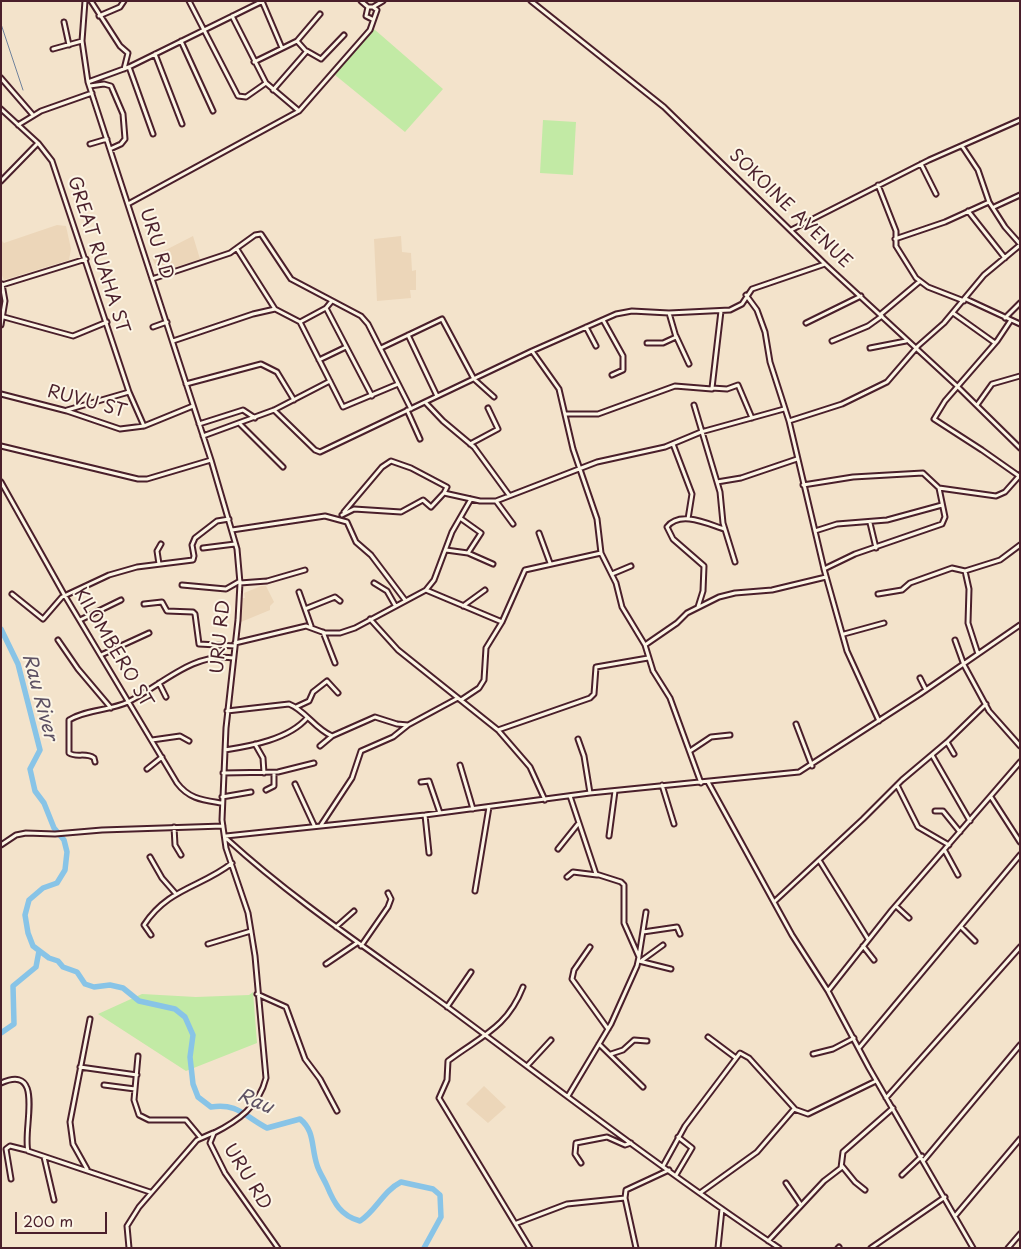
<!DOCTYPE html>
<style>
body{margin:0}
#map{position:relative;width:1021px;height:1249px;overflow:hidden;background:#f3e3cb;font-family:"Playpen Sans",sans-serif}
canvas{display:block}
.frame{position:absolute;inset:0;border:2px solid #4a1f2b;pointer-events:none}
.scale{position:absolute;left:15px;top:1212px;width:92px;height:22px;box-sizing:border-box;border:2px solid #4a1f2b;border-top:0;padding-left:6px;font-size:15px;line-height:18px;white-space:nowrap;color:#4a1f2b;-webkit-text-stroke:4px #fcf5e5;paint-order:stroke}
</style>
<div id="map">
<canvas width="1021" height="1249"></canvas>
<div class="frame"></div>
<div class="scale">200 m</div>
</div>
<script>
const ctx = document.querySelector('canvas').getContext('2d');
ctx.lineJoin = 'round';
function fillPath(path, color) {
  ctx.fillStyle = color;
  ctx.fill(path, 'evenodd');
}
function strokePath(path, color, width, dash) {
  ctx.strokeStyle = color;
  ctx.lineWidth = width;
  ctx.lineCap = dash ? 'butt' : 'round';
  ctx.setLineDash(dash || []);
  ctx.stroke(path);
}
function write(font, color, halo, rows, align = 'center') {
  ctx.font = font + ' "Playpen Sans",sans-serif';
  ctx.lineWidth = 4;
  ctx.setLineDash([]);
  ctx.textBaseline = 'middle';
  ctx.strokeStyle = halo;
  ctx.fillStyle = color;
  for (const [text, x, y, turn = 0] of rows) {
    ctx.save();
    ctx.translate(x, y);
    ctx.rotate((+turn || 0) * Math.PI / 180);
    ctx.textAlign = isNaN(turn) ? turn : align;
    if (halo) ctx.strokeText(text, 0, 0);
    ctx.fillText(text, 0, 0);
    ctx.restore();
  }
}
const built = new Path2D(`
 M57,225L66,226L71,249L69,260L4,280L1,273V240L4,243Z
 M193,236L200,259L158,273L152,257Z
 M401,236L402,252L411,253L412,271L416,270V290H410L411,298L377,301L374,239Z
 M261,586H266L274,602L270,606V610L241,622V598H245L244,593Z
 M484,1086L506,1107L488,1123L466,1104Z`);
const green = new Path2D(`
 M374,29L443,89L405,132L335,75Z
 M543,120L576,122L573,175L540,173Z
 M253,992L257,1043L186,1071L98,1014L142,994L196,997L249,995Z`);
const stream = new Path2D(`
 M1,24L23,90`);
const river = new Path2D(`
 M1,629L18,664L40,750L30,769L35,791L44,803L54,828L64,840L67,852L65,870L57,883L43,888L29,900L25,915L28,933L33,946L49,958L58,961L63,967L77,972L85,984L94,987L110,985L123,988L139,1001L175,1009L185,1017L193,1035L190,1057L193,1084L198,1097L211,1107C238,1103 244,1116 267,1128L300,1119C315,1131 311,1147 317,1165C319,1172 324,1179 327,1186C334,1203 341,1216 360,1221C376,1211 383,1191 401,1182L433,1189L440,1195L441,1217L424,1248
 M1,1033L14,1024L13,986L36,967L39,951`);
const minor = new Path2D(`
 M85,1L82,41L88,82L211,460L237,549L240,583L238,620L226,728L222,820L226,848L248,913L255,956L266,1078C259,1106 238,1121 214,1133L210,1143L225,1173L278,1248
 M91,1L120,46L128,53L124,69
 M189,1L238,96L246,97L266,83
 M262,1L282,48
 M361,1L368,7
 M531,1L664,107L825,264L957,386L1020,448
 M373,7L383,1
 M99,16L120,7L124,1
 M232,16L266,83L299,111
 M64,22L69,45
 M181,41L213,111
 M297,41L320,14
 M53,49L82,41
 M155,54L182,124
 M254,62L297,41L306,51
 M129,67L153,134
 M1,78L33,115
 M88,82L129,67L263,1
 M90,86L104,84L111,86L123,114L125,139L121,144L110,149
 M273,90L307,51L321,59L344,35
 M1,109L38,143L52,161L129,392L144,426
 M18,125L41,111L92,93
 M90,144L107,139
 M962,146L978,170L989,202
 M921,164L936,194
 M1,181L38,143
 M878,185L896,231V246L916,278L928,287L964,301
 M128,204L299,111L370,30L377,10L373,7H368L366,16L372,19
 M994,207L1020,195
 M968,211L1005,258
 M791,230L929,160L1020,120
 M895,239L945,222L989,202L1005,227L1020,244
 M237,249L275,309
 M152,279L230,253L255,235L261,234L291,279L361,316L368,324L411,409
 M2,285L86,259
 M746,295L757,310L765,332L770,362L789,421L824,569L847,651L879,721
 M966,299L1020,324
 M326,308L372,396
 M721,311L712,388L727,389L738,385L752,418
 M953,313L995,343
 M881,314L919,282
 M4,317L73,336L107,322
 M1005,318L1020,303
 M603,320L623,356V370L612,375
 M1011,320L997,341L945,401L934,419L982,450L1019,476
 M300,322L326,308L331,302
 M806,323L861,296
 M1,325L5,301L2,284
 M153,327L167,322
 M586,327L596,346
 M408,335L437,396
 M676,336L689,364
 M173,341L253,314L275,309L300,322L343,407L398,384
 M832,341L868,326L882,316
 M647,343H663L676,337L669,313
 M381,348L442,319L474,379L494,397
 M870,348L906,341
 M532,351L559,389L573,449L597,519L601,553L616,583L622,607L645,645L653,671L670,698L701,783
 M319,360L346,347
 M186,384L261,364L277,372L294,400
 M1,394L67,411L120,429L144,426L193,406
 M425,402L443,421L474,447L509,495
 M694,405L720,492L723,523L735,562
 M977,405L992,384L1020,376
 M67,410L129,392
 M274,410L315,450L320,452L532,351L616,314L632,311L669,313L730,310L742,304L752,289L825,264
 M407,410L420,439
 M565,414H598L675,386L712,389
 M789,421L842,404L887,382L918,346L944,323L984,275L1020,245
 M199,424L243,410L255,418
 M240,424L283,467
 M203,436L274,410L330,381
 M470,444L498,429L488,408
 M673,444L692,494L688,519
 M1,446L138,479H147L211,460
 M1,482L65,596L177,783C189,799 203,800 221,803
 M717,482L741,478L797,459
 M803,485L853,477L923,473L939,488L996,496L1005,492L1020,475
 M496,501L513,524
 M344,512L382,467L391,461L411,468L447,487L444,493
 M342,515L354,509L401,512L423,500L431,507L444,493L480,501H496L597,462L665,447L701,432L784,409
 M460,518L481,533L468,553
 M870,523L876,548
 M232,530L325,516L347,522L356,542L371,555L405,600
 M815,531L837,524L887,520L942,505
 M539,533L550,563
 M203,548L235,544
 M446,550L468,553L493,564
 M159,564L157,551L161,544
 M824,569L855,554L942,524L945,517L939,488
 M965,571L969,589L968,623L978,654
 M612,574L631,566
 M240,583L267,581L305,570
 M374,583L387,591L395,605
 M182,585L226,589L240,581
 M426,590L502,622
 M299,592L311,626
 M12,594L43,619L62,597L109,575L137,567L193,560L194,556L192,545L195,538L217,521L229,519
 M878,594L902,590L910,583L952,568L965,571L1000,560L1020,545
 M144,604L162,602L167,611L193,612L195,614L199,644L235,646
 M463,606L485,590
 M698,607L703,591L704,566L673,539L667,527C680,510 708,524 724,529
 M305,609L335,597L340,601
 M370,619L398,650L498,730L530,767L545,800
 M80,620L121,600
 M323,632L335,663
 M844,634L884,623
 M58,640L78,669L111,708
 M955,640L964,665L989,711L1020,746
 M235,643L306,626L325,633H340L355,628L426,590L434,580L452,532L471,499
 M645,645L677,623L687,613L719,597L735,593L772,590L826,577
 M101,655L149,633
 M920,678L926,690
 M159,683L166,697
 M461,700L479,688L484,680L486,648L502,622L525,570L601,553
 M296,707L309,701L313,692L327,681L338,693
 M227,711L289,704C305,710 315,729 332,736L375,717L397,724L408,725L458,698
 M796,724L812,766
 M498,730L590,698L594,694L596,667L648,658
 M578,739L584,756L590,793
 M152,740L180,736L189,741
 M947,742L954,754
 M255,744L263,758L264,773
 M320,746L332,736
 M225,750C251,746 289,739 307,718
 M690,751L711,737L730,735
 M932,755L970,821
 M95,762L94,758C86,752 76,758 69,753V720C87,709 109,711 128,702C162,685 193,652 233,658
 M460,765L473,809
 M147,769L162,757
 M223,773L278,772L314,763
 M421,782L429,781L440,813
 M708,782L792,935L828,991L869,1068L973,1248
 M295,784L314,825
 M662,785L674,824
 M897,785L918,827L949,845
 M266,790L274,786V773
 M222,797L251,792
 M991,797L1020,842
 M935,811H943L960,832
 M425,815L429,853
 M321,825L352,778L361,751L393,737L408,725
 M174,827L175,845L181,855
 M226,836L425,815L590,793L799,772L920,694L1020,625
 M609,836L615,791
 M227,839C296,902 374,953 449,1008C558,1089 666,1172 779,1248
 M1,845L16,835L26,833L55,834L102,830L223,826
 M558,849L578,824
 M945,851L958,875
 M150,857L162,878L176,894
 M819,860L868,939
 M567,877L573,872L597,875
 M475,891L489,807
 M775,901L863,819L902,780L947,742L986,704
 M896,906L909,918
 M336,927L354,911
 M961,927L975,941
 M643,932L677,927L680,934
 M151,935L144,925C168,888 202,887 232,863
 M208,944L251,931
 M361,946L388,907L391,899L388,893
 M863,946L874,960
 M590,947L574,970L572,979L608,1029
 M639,956L646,912
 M639,961L671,969
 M641,961L663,945
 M326,964L357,943
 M523,987C507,1028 481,1036 448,1061L447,1080L439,1098L530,1248
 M828,991L892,910L1020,762
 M257,994L286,1007L305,1059L320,1079L337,1111
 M447,1007L471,972
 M708,1037L736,1058
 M599,1044L643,1087
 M859,1048L1020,855
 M611,1054L623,1050L634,1040L647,1041
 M813,1054L833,1049L854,1038
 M138,1056L134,1100L139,1115L149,1120H186L201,1138
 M527,1066L551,1040
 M80,1067L137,1075
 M1,1083C46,1063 22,1130 28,1151L150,1192
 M104,1085L135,1089
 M568,1096L611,1024L637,966L639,957L624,923V885L621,882L596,874L570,796
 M886,1098L1020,947
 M44,1157L54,1200
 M924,1160L1020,1045
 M581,1163L575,1154L576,1143L607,1137L625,1145L631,1143
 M663,1166L685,1126L740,1053L749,1058L795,1109
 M842,1166L855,1182L865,1190
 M87,1169L73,1144L70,1122L90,1019
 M676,1175L692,1148L678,1137
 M902,1175L922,1156
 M11,1179L6,1149L10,1146L26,1150
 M786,1183L801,1205
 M700,1193L757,1152L794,1109L808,1114L876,1081
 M955,1216L1020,1139
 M517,1223L567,1204L625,1198
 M768,1241L824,1181L841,1168L843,1152L893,1108
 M129,1248L127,1226L139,1207L197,1140L213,1133
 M636,1248L625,1198L626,1190L669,1170
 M718,1248L722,1209
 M838,1248L839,1247
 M871,1248L945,1197
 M1008,1248L1020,1234`);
const streetNames = [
 ["SOKOINE AVENUE",790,209,44],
 ["URU RD",156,244,72],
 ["GREAT RUAHA ST",98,255,72],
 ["RUVU ST",87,402,15],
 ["URU RD",221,637,-85],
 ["KILOMBERO ST",113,648,59],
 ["URU RD",247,1177,58]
];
const waterNames = [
 ["Rau River",39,697,75],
 ["Rau",255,1102,23]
];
fillPath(built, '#ecd6b9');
fillPath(green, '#c2eaa5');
strokePath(stream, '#6f829c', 1);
strokePath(river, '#88c4e7', 5.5);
strokePath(minor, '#4a1f2b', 7);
strokePath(minor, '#fcf5e5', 3);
write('18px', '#4a1f2b', '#fcf5e5', streetNames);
write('italic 19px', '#5d5163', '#fcf5e5', waterNames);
</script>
